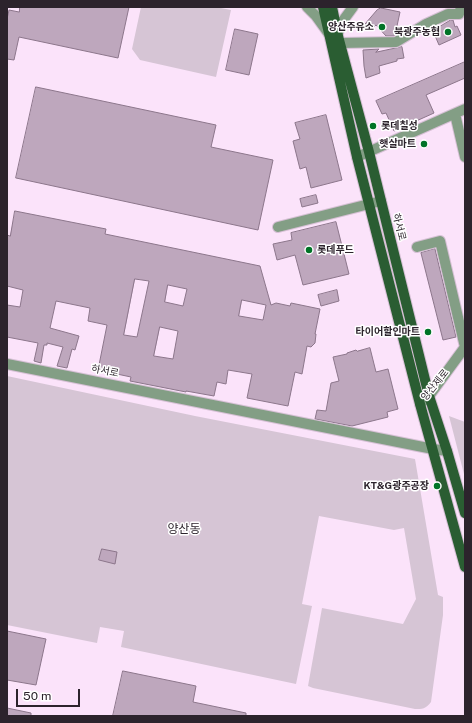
<!DOCTYPE html>
<meta charset="utf-8">
<style>
body{margin:0}
#map{position:relative;width:472px;height:723px;overflow:hidden;background:#fbe3fa;font-family:"Public Sans",sans-serif}
canvas{display:block}
.frame{position:absolute;inset:0;border:8px solid #2c232c;pointer-events:none}
.scale{position:absolute;left:16px;top:689px;width:64px;height:18px;box-sizing:border-box;border:2px solid #2c232c;border-top:0;padding-left:5px;font-size:12px;line-height:14px;white-space:nowrap;color:#2c232c;-webkit-text-stroke:3px #fff;paint-order:stroke}
</style>
<div id="map">
<canvas width="472" height="723"></canvas>
<div class="frame"></div>
<div class="scale">50 m</div>
</div>
<script>
const ctx = document.querySelector('canvas').getContext('2d');
ctx.lineJoin = 'round';
function fillPath(path, color) {
  ctx.fillStyle = color;
  ctx.fill(path, 'evenodd');
}
function strokePath(path, color, width, dash) {
  ctx.strokeStyle = color;
  ctx.lineWidth = width;
  ctx.lineCap = dash ? 'butt' : 'round';
  ctx.setLineDash(dash || []);
  ctx.stroke(path);
}
function write(font, color, halo, rows, align = 'center') {
  ctx.font = font + ' "Public Sans","Noto Sans KR",sans-serif';
  ctx.lineWidth = 3;
  ctx.setLineDash([]);
  ctx.textBaseline = 'middle';
  ctx.strokeStyle = halo;
  ctx.fillStyle = color;
  for (const [text, x, y, turn = 0] of rows) {
    ctx.save();
    ctx.translate(x, y);
    ctx.rotate((+turn || 0) * Math.PI / 180);
    ctx.textAlign = isNaN(turn) ? turn : align;
    if (halo) ctx.strokeText(text, 0, 0);
    ctx.fillText(text, 0, 0);
    ctx.restore();
  }
}
const green = new Path2D(`
 M141,7H216L231,10L216,77L140,60L132,49Z
 M7,376L195,416L415,459L438,595L443,597V615L431,702C426,709 422,709 415,709L313,688L308,686L322,608L403,624L416,599L404,528L394,530L319,516L302,604L312,606L296,684L121,647L124,631L100,627L97,643L7,625Z
 M449,416L465,422V478Z`);
const building = new Path2D(`
 M20,7H129L118,58L19,37L14,60L7,59V19L9,10L19,12Z
 M381,8L400,12L397,26L400,29L394,36H386L376,25L370,30L365,24L377,10Z
 M451,20H453L455,27L457,26L461,35L439,45L433,31Z
 M235,29L258,34L249,75L226,70Z
 M402,47L404,58L397,59V61L379,66L380,73L366,78L364,66L363,50L379,49L376,52Z
 M465,62V78L426,95L434,113L394,131L386,113L382,114L376,101Z
 M36,87L216,125L211,147L273,160L258,230L16,178Z
 M326,115L342,180L311,188L306,167L300,169L293,141L300,139L295,123Z
 M316,195L318,203L302,207L300,199Z
 M15,211L106,229L105,234L260,266L271,305L276,303L290,306L291,303L320,309L315,334H316L315,343L311,347L307,346L302,374L295,372L288,406L247,398L252,374L228,370L226,384L217,382L214,396L186,391V392L130,381L131,377L98,370L107,325L88,321L90,308L56,301L50,328L79,336L75,350L72,349L67,368L57,366L63,347L47,343V345H44L41,363L34,361L38,343L7,337V305L20,307L23,290L7,286V235L10,236ZM135,279L149,281L137,337L124,335ZM168,285L187,289L183,306L165,302ZM242,300L266,305L263,320L239,316ZM160,327L178,331L173,359L154,356Z
 M336,222L349,274L303,285L295,255L277,260L273,244L292,240L291,233Z
 M435,249L456,337L443,340L421,253Z
 M337,290L339,301L321,306L318,295Z
 M370,348L376,372L388,369L398,409L387,412L388,417L352,426L315,419L317,410L326,411L331,383L339,381L333,357L347,354V353L356,350L357,351Z
 M102,549L117,552L115,564L99,560Z
 M7,631L46,639L36,685L7,680Z
 M123,671L196,686L193,702L246,713V716H113Z
 M7,708L31,713V716H7Z`);
const minor = new Path2D(`
 M307,7L316,16L329,34
 M338,33L342,22L353,7
 M340,43L396,42L426,24L448,14H459L461,7
 M455,114L465,157
 M357,157L465,109
 M278,227L381,201
 M417,247L440,241L465,347
 M7,364L433,449L447,451
 M420,404L429,396L465,347`);
const major = new Path2D(`
 M323,7L357,157L420,404L465,567
 M332,7L338,36L369,152L429,396L447,451L465,513`);
const markers = [
 [382,27,4,"#007327"],
 [448,32,4,"#007327"],
 [373,126,4,"#007327"],
 [424,144,4,"#007327"],
 [309,250,4,"#007327"],
 [428,332,4,"#007327"],
 [437,486,4,"#007327"]
];
const poiNames = [
 ["양산주유소",374,27],
 ["북광주농협",440,32],
 ["롯데칠성",381,126,"left"],
 ["햇살마트",416,144],
 ["롯데푸드",317,250,"left"],
 ["타이어할인마트",420,332],
 ["KT&G광주공장",429,486]
];
const streetNames = [
 ["하서로",399,227,76],
 ["하서로",105,371,11],
 ["양산제로",435,385,-51]
];
const quarterNames = [
 ["양산동",184,529]
];
fillPath(green, '#d6c5d5');
fillPath(building, '#bea7bd');
strokePath(building, '#8c768b', 1);
strokePath(minor, '#d6c0d5', 12);
strokePath(major, '#d6c0d5', 12);
strokePath(minor, '#839e85', 10);
strokePath(major, '#2a5d32', 10);
for (const [x, y, r, color] of markers) {
  const dot = new Path2D();
  dot.arc(x, y, r, 0, 2 * Math.PI);
  ctx.fillStyle = color;
  ctx.fill(dot);
  strokePath(dot, '#fff', 1.5);
}
write('bold 10px', '#2c232c', '#fff', poiNames, 'right');
write('10px', '#2c232c', '#fff', streetNames);
write('12px', '#2c232c', '#fff', quarterNames);
</script>
